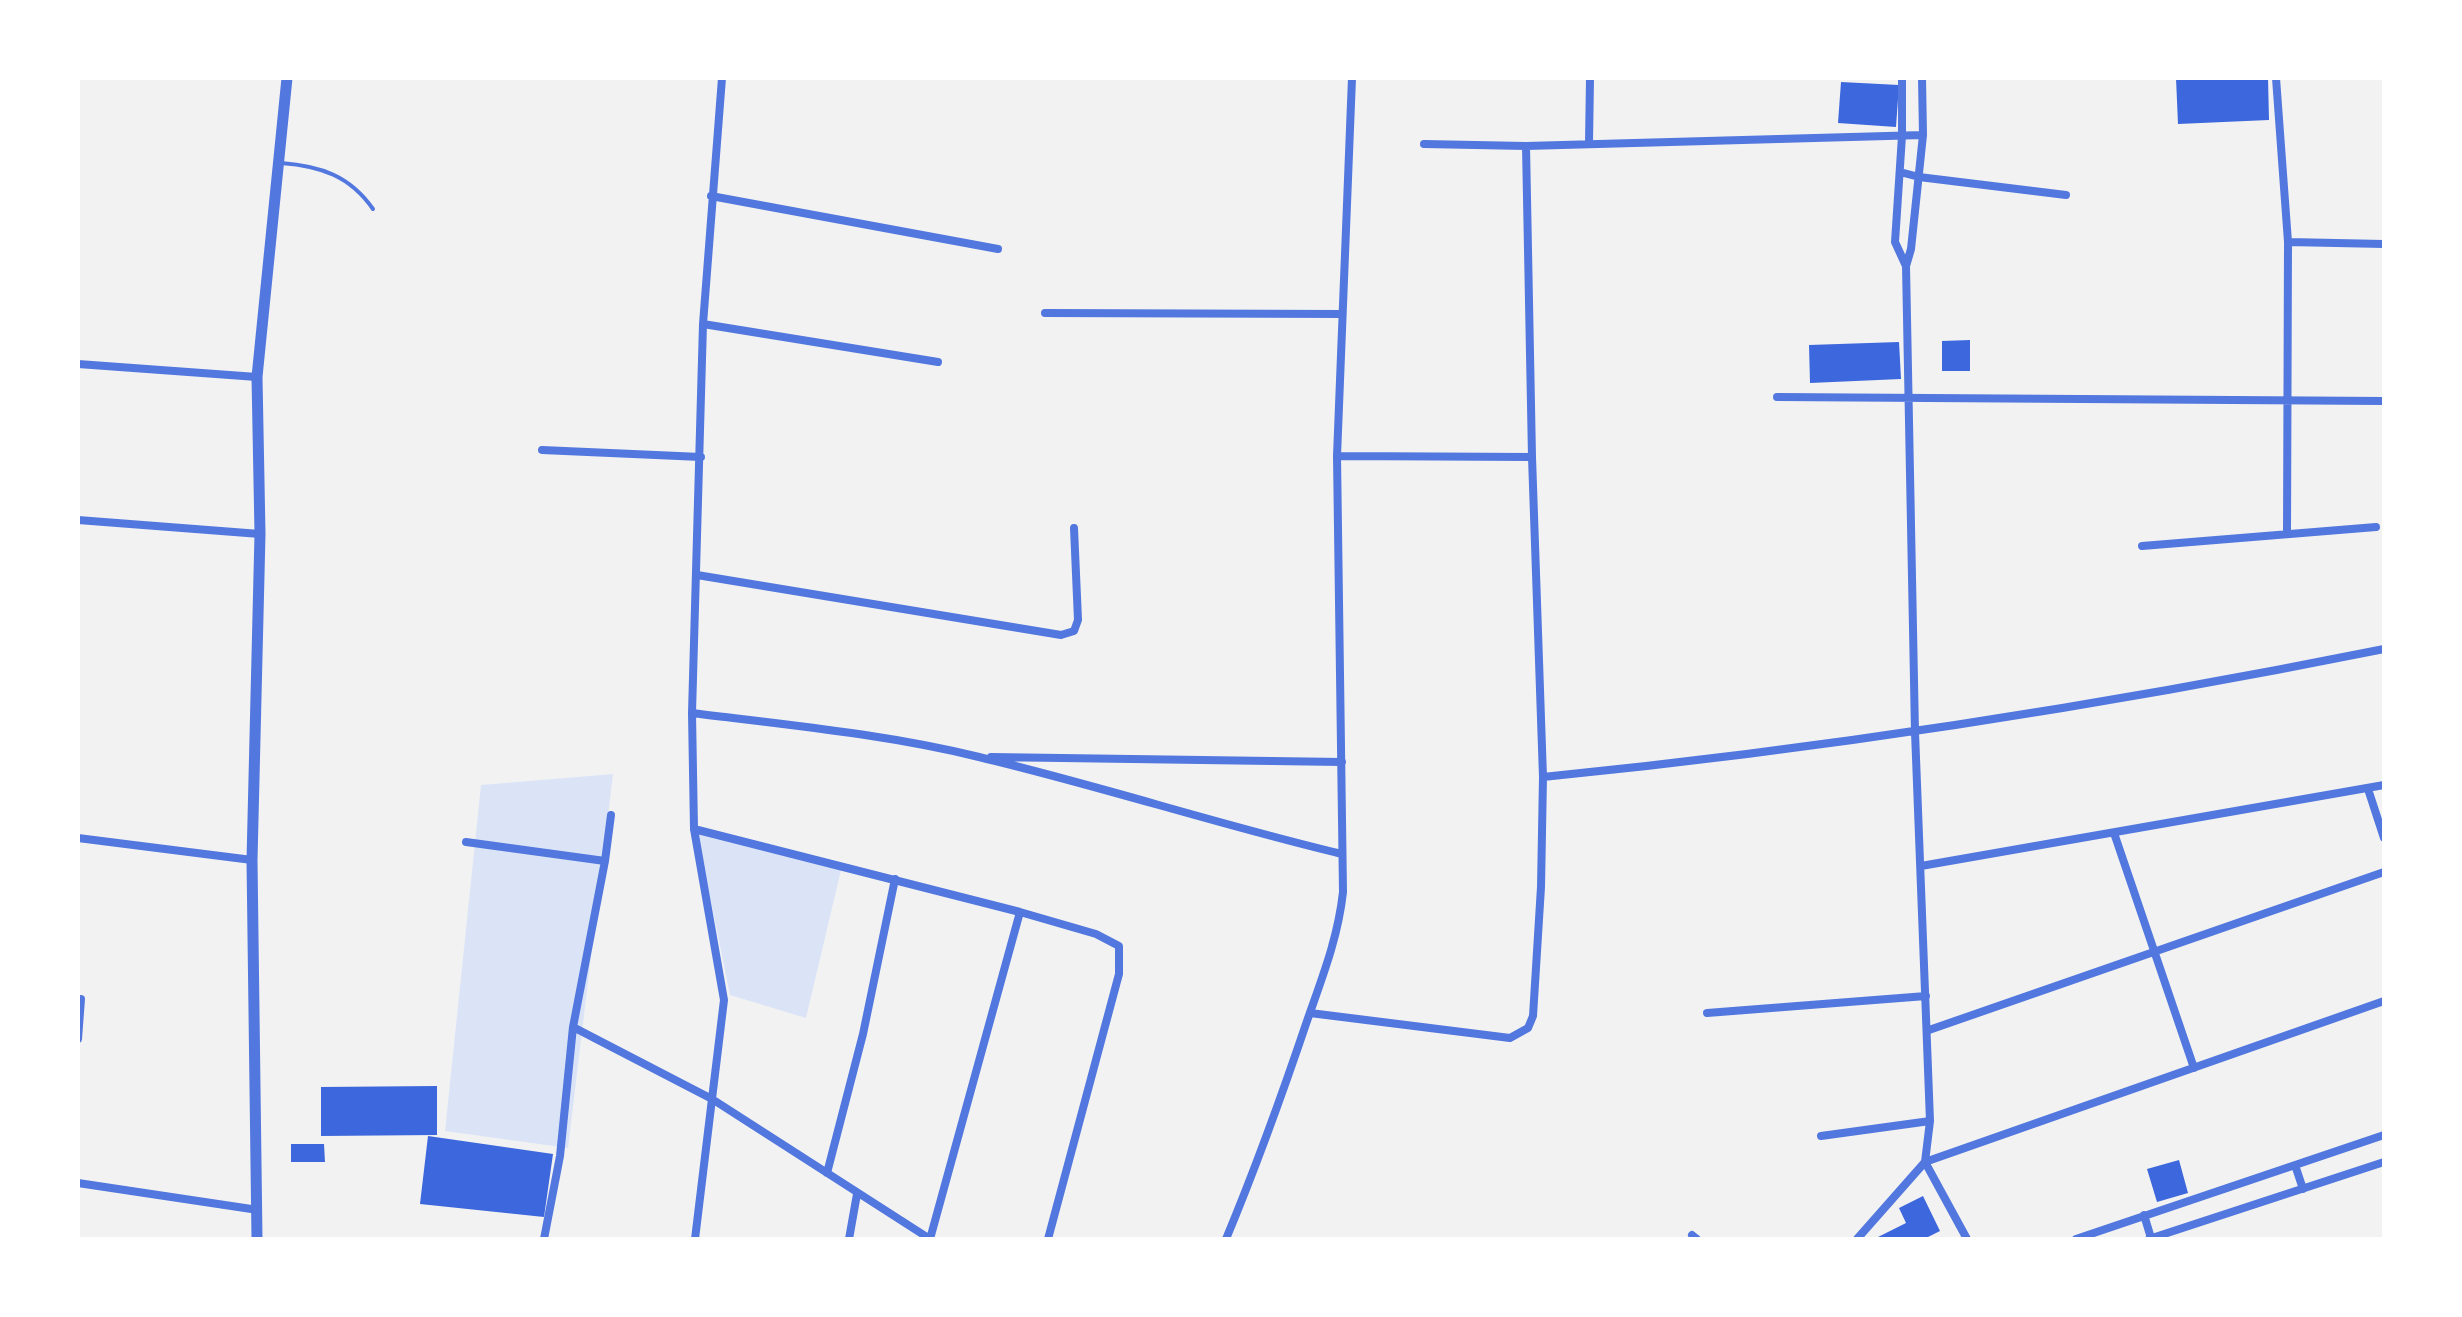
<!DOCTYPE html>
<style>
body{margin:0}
#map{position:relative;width:2462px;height:1317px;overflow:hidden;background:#f2f2f2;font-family:"Open Sans",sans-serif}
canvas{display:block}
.frame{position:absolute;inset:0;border:80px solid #fff;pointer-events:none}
</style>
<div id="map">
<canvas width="2462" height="1317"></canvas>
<div class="frame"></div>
</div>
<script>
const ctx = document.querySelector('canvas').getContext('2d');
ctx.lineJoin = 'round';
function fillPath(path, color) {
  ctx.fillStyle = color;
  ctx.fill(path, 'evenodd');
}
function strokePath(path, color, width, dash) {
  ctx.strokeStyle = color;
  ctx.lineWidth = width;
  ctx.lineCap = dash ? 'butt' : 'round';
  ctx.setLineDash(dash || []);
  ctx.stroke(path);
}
const green = new Path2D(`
 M613,774L568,1148L445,1131L481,785Z
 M697,833L841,870L806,1018L730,995Z`);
const building = new Path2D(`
 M2176,78H2268L2269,120L2178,124Z
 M1841,82L1899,85L1896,127L1838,123Z
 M1970,340V371H1942V341Z
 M1899,342L1901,379L1810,383L1809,345Z
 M437,1086V1135L321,1136V1087Z
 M428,1136L553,1154L544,1217L420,1204Z
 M291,1144H324L325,1162H291Z
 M2179,1160L2188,1193L2157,1202L2147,1169Z
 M1923,1196L1940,1231L1924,1239H1879L1878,1237L1906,1223L1899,1208Z`);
const service = new Path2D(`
 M281,163C321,166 350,176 373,209`);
const minor = new Path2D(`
 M1902,78V136L1895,242L1906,266
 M1922,78L1923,135L1911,249L1906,266L1915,732L1930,1121L1925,1162
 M2276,78L2288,242L2287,534
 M1589,143L1590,78
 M1424,144L1526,146L1923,135
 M1900,172L1919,177L2066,195
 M711,196L998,249
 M2288,242L2384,244
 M1045,313L1342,314
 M703,324L938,362
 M78,364L257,377
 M1777,397L2384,401
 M542,450L701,457
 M1337,456L1532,457
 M78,520L260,534
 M2142,546L2376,527
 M697,575L1061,635L1074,631L1078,620L1074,528
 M692,713C788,725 885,734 979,757C1101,786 1220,825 1342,854
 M991,757L1342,762
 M1543,777C1825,749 2106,705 2384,649
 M2368,789L2384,838
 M694,829L1020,912L1096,934L1119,946V974L1048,1239
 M2114,833L2194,1068
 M78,838L252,860
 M466,842L605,861
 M1921,866L2384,785
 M1310,1013L1510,1038L1528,1028L1533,1016L1541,887L1543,777L1532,457L1526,146
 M1707,1013L1926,996
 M573,1027L712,1099L930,1239L1020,912
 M1929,1030L2384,872
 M78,1039L81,999
 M1821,1136L1930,1121
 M1925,1162L1967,1239
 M2295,1165L2303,1189
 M827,1173L863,1034L895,879
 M78,1183L258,1210
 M2144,1215L2151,1238
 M1692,1235L1697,1239
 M544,1239L560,1156L573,1027L605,861L611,815
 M695,1239L724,1000L694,829L692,713L703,324L722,78
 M849,1239L857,1194
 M1226,1239C1256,1167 1282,1095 1307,1021C1322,978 1338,938 1343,892L1337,456L1352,78
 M1857,1239L1925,1162L2384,1001
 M2076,1239L2384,1135
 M2149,1239L2384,1162`);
const tertiary = new Path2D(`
 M257,1239L252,860L260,534L257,377L287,78`);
fillPath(green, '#dbe4f7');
fillPath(building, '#3d67dc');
strokePath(service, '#5277de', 4);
strokePath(minor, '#5277de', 8);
strokePath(tertiary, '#5277de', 11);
</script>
